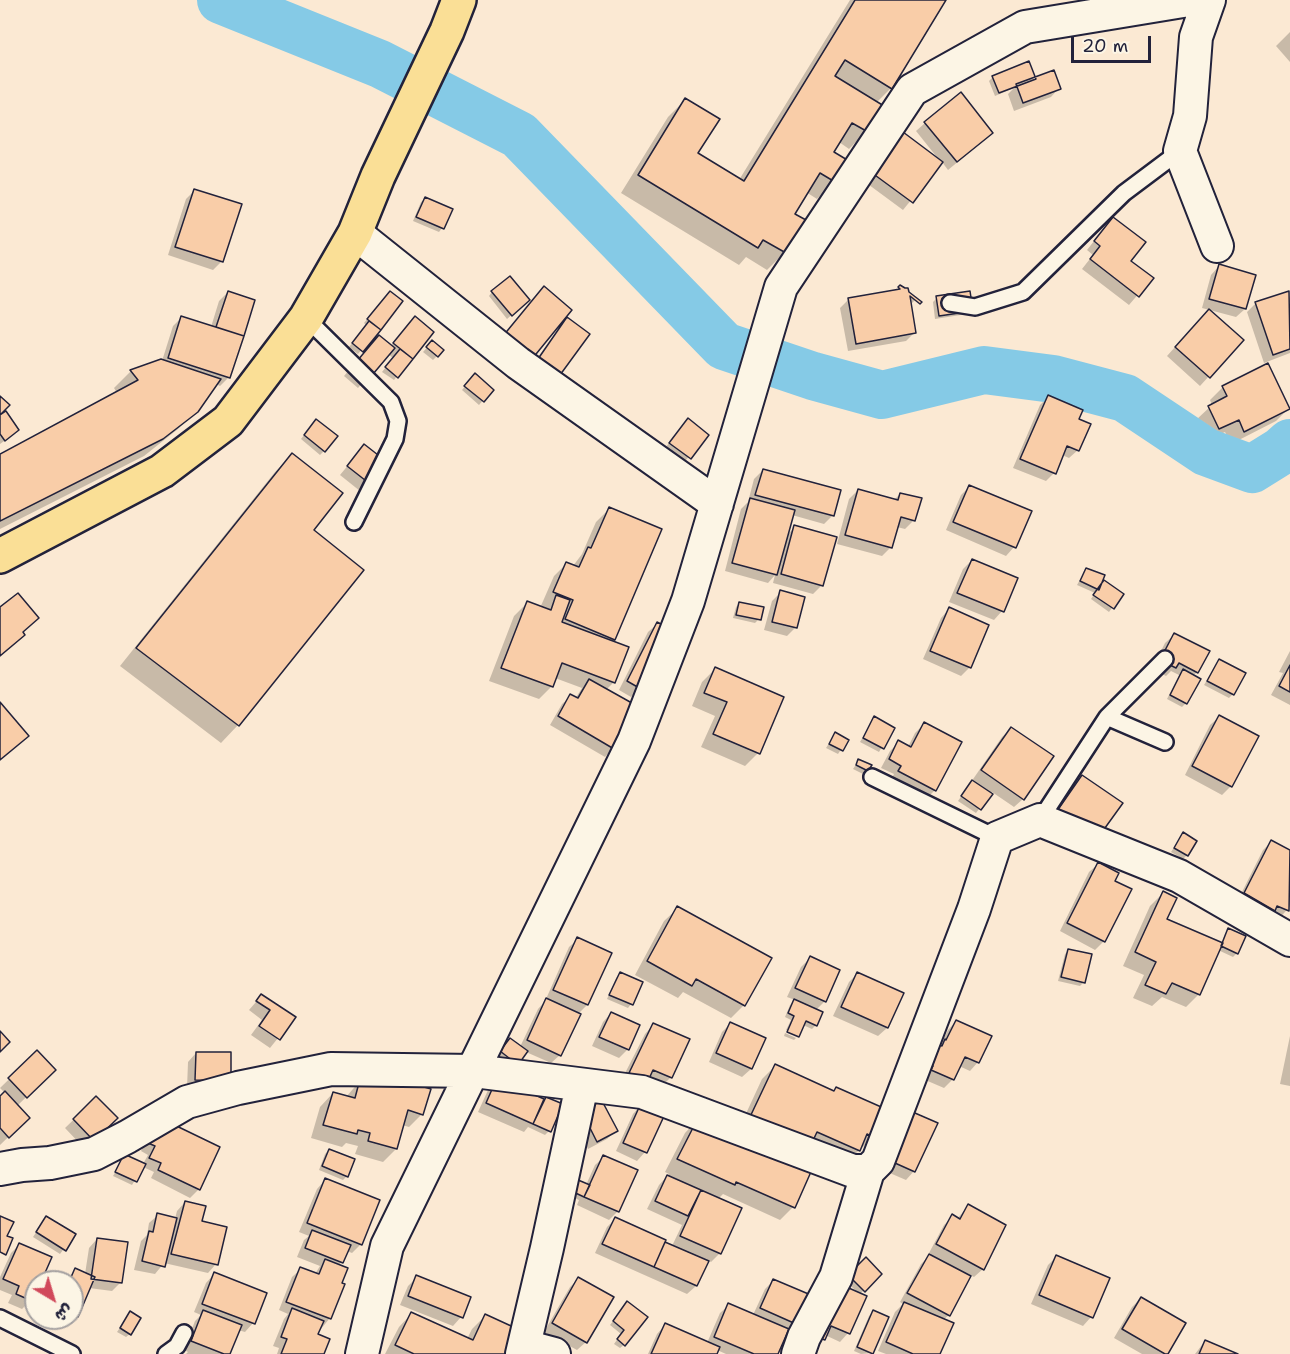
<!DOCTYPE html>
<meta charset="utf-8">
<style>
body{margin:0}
#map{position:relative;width:1290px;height:1354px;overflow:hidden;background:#fbe9d3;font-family:"Shantell Sans","Playpen Sans Arabic",sans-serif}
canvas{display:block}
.north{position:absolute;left:24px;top:1270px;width:60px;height:60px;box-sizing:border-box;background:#fcf5e5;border:2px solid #a5a1a1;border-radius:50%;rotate:142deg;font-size:16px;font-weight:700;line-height:24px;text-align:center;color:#22223b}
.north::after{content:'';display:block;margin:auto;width:21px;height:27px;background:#d1495b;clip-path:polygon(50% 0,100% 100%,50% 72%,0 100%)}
.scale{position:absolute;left:1071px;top:36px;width:80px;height:27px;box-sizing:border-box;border:3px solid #22223b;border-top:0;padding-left:8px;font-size:18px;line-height:21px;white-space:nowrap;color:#22223b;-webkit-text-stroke:4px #fcf5e5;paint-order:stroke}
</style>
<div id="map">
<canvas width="1290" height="1354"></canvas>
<div class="north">ش</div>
<div class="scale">20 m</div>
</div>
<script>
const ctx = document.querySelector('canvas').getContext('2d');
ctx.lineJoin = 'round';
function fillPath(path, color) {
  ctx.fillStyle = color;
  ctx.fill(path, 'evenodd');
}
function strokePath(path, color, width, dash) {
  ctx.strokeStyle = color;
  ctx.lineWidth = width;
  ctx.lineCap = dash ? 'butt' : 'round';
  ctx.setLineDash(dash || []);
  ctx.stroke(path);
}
const shadow = new Path2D(`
 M850,0H944L891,88L876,103L867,131L849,149L839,142L832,152L834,182L817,199L806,192L793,214L804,221L785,252L767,270L746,257L739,265L621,193L668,117L685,100L696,154L739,180Z
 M1290,32V62L1276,46Z
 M993,77L1035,79L1059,88L1051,97L1014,111L1008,94L1014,88L995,96L989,81Z
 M925,123L983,141L948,170L942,162L903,210L861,179L891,140L940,161L916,131Z
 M194,191L222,261L213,270L168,255L186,199Z
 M425,199L442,228L439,232L413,221L421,202Z
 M1105,227L1129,261L1152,278L1129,305L1082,269L1093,255L1087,250Z
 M1219,266L1245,309L1236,317L1202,308L1211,275Z
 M228,292L253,301L229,377L220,386L216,384L196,411L178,429L144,456L0,529V455L117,393L114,388L131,371L162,361L173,326L182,317L211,327L219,301Z
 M492,292L524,304L507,319L489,296Z
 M908,292L916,299L910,305L915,332L906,341L848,351L840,308L849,299Z
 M1288,292L1290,299V353L1264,363L1247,312L1256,303Z
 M386,296L401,301L358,354L349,347L367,326L364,323Z
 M937,298L971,310L967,314L935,319L933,302Z
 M568,319L559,374L530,368L559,328Z
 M1200,319L1242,340L1200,386L1167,356Z
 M406,327L432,332L394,380L382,372L393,358L388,354L358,388L344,376L371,345L391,346Z
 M432,342L437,356L433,360L423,352Z
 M475,375L492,390L479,405L462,390Z
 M1223,387L1289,408L1276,421L1231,444L1225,432L1206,441L1196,420L1212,405L1210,400Z
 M1048,397L1077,420L1078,450L1069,458L1062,455L1054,473L1046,481L1013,468L1040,405Z
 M0,418L14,434L0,444Z
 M312,425L324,451L320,455L301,439Z
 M680,429L707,435L681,466L662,452Z
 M364,446L369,483L360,491L340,475Z
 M292,455L311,531L362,570L238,725L221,743L120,666L275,472Z
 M763,470L833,515L824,524L792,515L787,535L795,527L822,585L813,594L773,583L775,575L768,583L725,571L741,509L748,502L754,479Z
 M970,486L1014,547L1006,556L946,530L961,495Z
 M858,490L894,500L900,494L914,520L905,529L897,527L891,547L882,556L837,544L849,499Z
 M609,509L613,639L611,642L614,682L606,690L613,748L605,757L550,725L562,704L571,696L575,699L582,688L555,678L552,686L539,699L489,681L514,616L527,603L540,608L554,576L567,563L573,566L582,554L596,522Z
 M972,560L1016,579L1002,611L994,620L949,602L963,569Z
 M1086,569L1122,594L1109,612L1091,599L1095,593L1077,585Z
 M781,592L803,598L795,628L787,636L764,630L772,601Z
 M740,603L759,619L755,623L733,618L736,607Z
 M949,609L970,667L961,676L923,659L941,618Z
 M657,624L640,688L631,697L619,690L648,632Z
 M1174,635L1197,672L1193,676L1186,703L1182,707L1167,699L1179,675L1171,671L1166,676L1152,669L1165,643Z
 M1290,651V705L1271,695L1283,673L1279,672Z
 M1219,661L1233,694L1229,698L1204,685Z
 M715,669L758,753L745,766L701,747L715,716L692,706L702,682Z
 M1219,717L1231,786L1222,795L1185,775L1210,725Z
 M874,718L893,728L879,752L860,742Z
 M924,724L935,790L926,799L891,780L894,774L881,768L890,751L899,742L908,747L915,733Z
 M1011,729L1023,799L1014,807L992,792L976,813L958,801L1002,737Z
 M835,734L847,740L838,754L826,748Z
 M859,760L867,771L863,774L853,769Z
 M1083,777L1121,803L1049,820L1074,785Z
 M1183,834L1187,855L1183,859L1171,852Z
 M1272,841L1290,851V906L1279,919L1237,902L1263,850Z
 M1098,864L1113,882L1104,941L1095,950L1060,931L1089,872Z
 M1163,893L1165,919L1221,944L1225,934L1229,930L1237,953L1233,957L1218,950L1199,994L1186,1007L1162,997L1152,1006L1133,998L1144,975L1123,966L1150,906Z
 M678,908L744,1005L731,1018L683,992L678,998L635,975L664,921Z
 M578,939L587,1005L578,1014L560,1055L551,1063L526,1052L513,1068L497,1056L506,1043L520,1047L538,1009L547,999H546L569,947Z
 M1069,950L1084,982L1080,986L1058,981L1065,954Z
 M810,958L825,1001L816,1010V1025L812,1029L803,1025L798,1035L786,1030L791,1020L785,1017L790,1005L795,1000L787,997L801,967Z
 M620,974L641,983L631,1004L628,1008L607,999L616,978Z
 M857,974L902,994L887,1028L878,1036L833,1016L849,982Z
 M262,995L294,1018L270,1048L251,1035L262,1020L249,1010Z
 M611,1013L638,1025L628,1049L619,1058L592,1046L603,1022Z
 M956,1021L978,1062L970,1071L959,1066L953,1079L944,1088L923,1079L948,1030Z
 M730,1024L751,1069L742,1077L709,1062L722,1032Z
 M653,1025L671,1077L662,1086L621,1081L645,1034Z
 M785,1033L796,1038L794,1040L784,1036Z
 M1290,1036V1086L1280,1084Z
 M37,1052L54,1070L17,1106L28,1118L0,1145V1098L5,1093L0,1088Z
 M196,1053L229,1080L187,1088L188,1062Z
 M775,1066L874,1137L845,1163L808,1146L793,1207L780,1220L723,1194L718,1199L720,1253L711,1262L708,1260L696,1286L687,1294L595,1253L607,1227L615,1219L672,1246L682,1225L647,1209L659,1185L669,1174L665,1172L685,1133L698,1119L737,1133L762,1079Z
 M387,1078L422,1114L409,1127L402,1125L396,1149L383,1162L355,1154L358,1146L346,1143L342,1147L311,1138L320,1107L333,1093L346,1097L360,1081Z
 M497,1080L544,1101L546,1098L549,1131L545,1135L528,1127L524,1132L478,1112L489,1088Z
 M96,1098L116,1118L84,1148L65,1128Z
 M641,1105L645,1152L637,1161L616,1151L633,1114Z
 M573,1120L616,1131L607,1139L588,1149Z
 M899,1120L914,1171L906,1180L878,1168Z
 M152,1129L199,1189L190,1198L151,1178L154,1172L143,1167L132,1185L113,1176L125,1155L143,1164L148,1155L141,1151Z
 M329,1150L347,1176L343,1180L319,1170L325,1154Z
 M604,1157L618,1211L609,1220L577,1205L579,1200L562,1192L586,1185L595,1165Z
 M325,1180L361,1244L352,1253L347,1251L339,1266L330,1318L316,1335L322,1354H277L279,1348L273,1346L284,1319L288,1314L279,1310L292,1277L301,1269L315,1274L320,1266L297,1257L304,1240L309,1236L299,1232L317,1189Z
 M185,1202L200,1222L216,1264L208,1273L164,1263L155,1274L134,1270L141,1241L147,1235L149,1223L158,1215L175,1219L177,1211Z
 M968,1206L983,1269L974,1277L970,1275L949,1315L943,1320L939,1354H886L878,1351L895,1312L903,1304L900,1302L921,1264L931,1254L929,1253L944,1225L953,1216L957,1219Z
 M43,1222L74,1235L60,1254L33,1237Z
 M97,1239L121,1282L112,1291L89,1288L77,1316L68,1324L54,1318H72V1282H65L75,1270L85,1274L89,1248Z
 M19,1245L39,1282H36V1289L31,1300L22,1309L8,1303L12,1295L0,1290V1277L11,1253Z
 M1057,1256L1108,1279L1091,1317L1083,1326L1031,1304L1048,1265Z
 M214,1274L265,1294L253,1323L245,1332L238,1330L229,1354H186L188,1352L184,1350L195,1321L201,1315L194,1312L206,1283Z
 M880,1274L860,1294L848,1333L840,1342L825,1335L815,1348L802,1343L859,1294L845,1280Z
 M417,1277L461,1317L453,1326L400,1305L408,1286Z
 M579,1278L586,1342L577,1350L544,1332L570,1287Z
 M773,1281L816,1299L795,1336L786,1332L777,1354H726L717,1350L715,1354H648L657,1334L665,1325L707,1343L720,1313L729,1305L753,1315L765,1289Z
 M1141,1298L1167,1354H1142L1114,1338L1132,1307Z
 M627,1303L624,1345L620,1348L614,1344L621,1334L610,1325Z
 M873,1312L872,1353L861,1354L854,1351L869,1316Z
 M130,1313V1334L126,1337L117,1332Z
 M412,1313L467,1339L472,1329L485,1316L509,1354H385L399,1327Z
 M1205,1341L1235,1354H1195Z`);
const river = new Path2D(`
 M221,0L380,64L519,135L724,346L813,376L882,395L984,370L1053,379L1125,398L1206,452L1252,469L1281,451L1290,443`);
const building = new Path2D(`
 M855,0H946L892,89L845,60L835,76L884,106L868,132L852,123L834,152L849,161L835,182L820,173L795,214L806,220L786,253L763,240L758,248L638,175L685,98L720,119L698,153L744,181Z
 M1029,61L1036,79L999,93L992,76Z
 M1054,70L1061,89L1023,103L1016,84Z
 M961,92L993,133L957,162L924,122Z
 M899,129L943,162L913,203L868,170Z
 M194,189L242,204L223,262L175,247Z
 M425,197L453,209L444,229L416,217Z
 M1113,217L1146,242L1131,261L1154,278L1139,297L1090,259L1100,246L1094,241Z
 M1219,264L1256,275L1246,309L1209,299Z
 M510,276L530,300L512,316L491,291Z
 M900,285L905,288H908L909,292L922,302L920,304L910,296L916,333L856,344L848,298L900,289L898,287Z
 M544,286L572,310L532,359L503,336Z
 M228,291L255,300L244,336L216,327Z
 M390,291L403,301L381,330L367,319Z
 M970,291L973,311L939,316L936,296Z
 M1289,291L1290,349L1273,355L1255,302Z
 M1209,309L1244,340L1210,378L1175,347Z
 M181,316L244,336L230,378L168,358Z
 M415,316L434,332L413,359L393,343Z
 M567,317L590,334L560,375L538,359Z
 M369,321L381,330L363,352L352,343Z
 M379,335L395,348L368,380L352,367Z
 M432,340L444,350L438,357L426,347Z
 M400,349L413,359L398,378L385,367Z
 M161,359L221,379L198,412L163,439L0,521V454L138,380L130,370Z
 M1268,363L1290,409L1244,432L1239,420L1219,429L1208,406L1227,396L1222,386Z
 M475,373L494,390L484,402L464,386Z
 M1048,395L1083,410L1079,419L1091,424L1079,451L1067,446L1056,474L1020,459Z
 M0,396L10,405L0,415Z
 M6,411L19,430L5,441L0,434V415Z
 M688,418L709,435L691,459L669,443Z
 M316,419L338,436L325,452L304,435Z
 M364,444L387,462L370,484L347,466Z
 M292,453L343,493L314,530L364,570L239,726L136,648Z
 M763,469L841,490L834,516L755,495Z
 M969,485L1032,511L1016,548L953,522Z
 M858,489L898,500L900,493L922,498L915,521L901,517L892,548L845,535Z
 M750,498L795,510L777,575L732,563Z
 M609,507L662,529L615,640L565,619L573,600L553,592L566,562L579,567L588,547L591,548Z
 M794,525L837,537L823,586L781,574Z
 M972,559L1018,578L1004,612L957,593Z
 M1086,568L1105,575L1099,590L1080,581Z
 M1104,580L1124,594L1114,609L1093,595Z
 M780,590L805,597L797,628L772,622Z
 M18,593L39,618L23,632L25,635L0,656V607Z
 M556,595L570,600L562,622L629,647L615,683L562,663L553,687L501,668L527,601L551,610Z
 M739,602L764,607L761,620L736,615Z
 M949,607L989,625L971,668L930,651Z
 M657,622L671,629L641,689L627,681Z
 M1174,633L1210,651L1198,673L1179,663L1176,668L1160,660Z
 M1219,659L1246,673L1234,695L1207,681Z
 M1290,665V692L1279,686Z
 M715,667L784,697L760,754L713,734L727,702L704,693Z
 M1183,669L1201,679L1187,704L1170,695Z
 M589,679L639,707L614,749L558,716L570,694L578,698Z
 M0,702L29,736L0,760Z
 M1219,715L1259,736L1232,787L1192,766Z
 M874,716L895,728L884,749L863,738Z
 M924,722L962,742L936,791L898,771L901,766L889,759L898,740L911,747Z
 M1011,727L1054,756L1024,800L981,770Z
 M835,732L849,740L843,751L829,744Z
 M858,759L872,765L868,771L856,765Z
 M1082,775L1123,803L1097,839L1057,811Z
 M972,780L993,794L981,810L961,796Z
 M1183,832L1197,841L1188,856L1174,848Z
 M1271,840L1290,850L1289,911L1277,906L1275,911L1244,893Z
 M1098,862L1119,873L1115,881L1132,889L1105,942L1067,923Z
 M1163,891L1177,898L1167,919L1223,943L1200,995L1172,983L1166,994L1145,985L1156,962L1135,952Z
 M677,906L772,958L745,1006L696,979L692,986L647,961Z
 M1228,928L1246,936L1238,954L1221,946Z
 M577,937L612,953L588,1005L553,990Z
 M1068,949L1092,954L1085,983L1061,977Z
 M810,956L840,970L826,1002L795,988Z
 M620,972L643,982L633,1005L609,995Z
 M857,972L904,993L888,1028L841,1007Z
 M261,994L296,1017L280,1040L259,1026L270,1010L256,1001Z
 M546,998L581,1014L561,1056L527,1040Z
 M794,999L823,1012L817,1026L806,1021L799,1037L787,1032L794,1016L788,1013Z
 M611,1012L640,1025L629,1050L599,1037Z
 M956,1020L992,1036L979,1063L965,1057L954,1080L931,1070L933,1066L923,1062L932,1041L942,1046L945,1039L946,1040Z
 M730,1022L766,1038L752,1069L716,1053Z
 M653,1023L690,1039L672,1078L653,1070L648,1081L629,1073Z
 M0,1031L10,1042L0,1052Z
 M510,1038L528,1051L518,1065L500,1051Z
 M37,1050L56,1070L27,1098L8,1078Z
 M196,1052H231V1081L195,1080Z
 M775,1064L834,1091L836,1087L888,1110L875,1138L867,1134L860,1151L817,1132L810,1147L749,1119Z
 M387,1076L431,1089L423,1115L408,1110L397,1149L368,1141L370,1133L358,1130L357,1134L323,1125L333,1092L355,1098L360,1079L384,1086Z
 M497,1078L544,1099L533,1124L486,1103Z
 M5,1091L30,1118L9,1138L0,1128V1096Z
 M96,1096L118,1118L94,1141L73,1119Z
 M546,1097L563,1104L551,1132L533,1124Z
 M601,1099L618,1131L597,1142L581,1110Z
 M641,1103L665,1114L647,1153L623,1143Z
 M908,1110L938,1123L915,1172L886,1159Z
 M160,1118L220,1147L200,1190L158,1170L161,1163L149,1158L155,1146L148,1143Z
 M698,1118L814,1165L795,1208L736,1182L735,1185L677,1159Z
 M329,1149L355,1159L348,1177L322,1166Z
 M124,1154L146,1164L137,1182L115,1172Z
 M603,1155L638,1170L619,1212L584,1197Z
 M667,1175L701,1190L688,1216L655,1201Z
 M571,1177L590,1185L584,1197L565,1188Z
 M325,1178L380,1200L362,1245L307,1223Z
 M701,1190L742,1208L721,1254L680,1236Z
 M185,1201L206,1206L202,1221L227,1227L218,1265L171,1254Z
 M968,1204L1006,1225L984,1270L936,1244L952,1214L960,1219Z
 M157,1213L177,1218L165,1267L142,1261L149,1231L153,1232Z
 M0,1216L14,1222L7,1236L13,1238L6,1255L0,1252Z
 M46,1216L76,1234L66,1251L36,1232Z
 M615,1217L666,1240L654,1267L602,1244Z
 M312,1230L351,1245L343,1263L305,1248Z
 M97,1238L128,1242L122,1283L91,1279Z
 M665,1242L709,1261L697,1286L654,1267Z
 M19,1243L52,1257L41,1282H36V1293L32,1301L16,1294L19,1286L3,1279Z
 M929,1254L971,1276L950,1316L907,1293Z
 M1056,1255L1110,1278L1093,1318L1039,1295Z
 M866,1257L882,1274L865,1292L848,1275Z
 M325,1259L348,1268L342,1283L345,1284L331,1319L286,1302L300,1267L319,1274Z
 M75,1268L95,1277L78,1317L72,1314V1282H69Z
 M214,1272L267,1293L255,1324L202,1304Z
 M416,1275L471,1297L463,1318L408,1296Z
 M578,1277L614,1297L587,1343L552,1323Z
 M773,1279L818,1298L805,1328L760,1308Z
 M835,1282L867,1296L850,1334L831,1326L825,1340L809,1334Z
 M1141,1297L1186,1323L1168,1354H1165L1122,1329Z
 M627,1301L648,1317L625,1346L617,1339L624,1330L613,1321Z
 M904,1302L954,1323L940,1354H913L886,1342Z
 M728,1303L789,1329L778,1354H754L714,1337Z
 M292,1308L324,1321L318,1334L330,1339L324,1354H281L287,1339L281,1337Z
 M203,1310L242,1325L230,1354H224L191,1341Z
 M873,1310L889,1317L873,1354L857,1347Z
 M130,1311L141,1318L131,1335L120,1328Z
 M411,1312L473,1340L485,1314L522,1331L511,1354H414L395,1345Z
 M665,1323L720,1347L717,1354H651Z
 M1205,1340L1238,1354H1199Z`);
const lane = new Path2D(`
 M950,303L975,307L1023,292L1124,193L1180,151
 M306,318L391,402L398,421L395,439L354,522
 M1107,717L1165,659
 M872,777L997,838
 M1040,820L1107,717L1165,742
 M0,1318L72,1354
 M166,1354L177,1346L184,1333`);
const street = new Path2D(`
 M1209,0L1196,37L1190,116L1180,151L1217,246
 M355,233L518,363L717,504
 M0,1169L22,1165L50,1163L94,1154L127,1137L187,1102L238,1088L331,1069L474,1071L642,1092L853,1171H868L878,1161L974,909L997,838L1040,820L1179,876L1290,940
 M524,1346L554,1354
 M362,1354L387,1246L634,741L688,601L781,287L912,90L1025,27L1189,0
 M522,1354L547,1248L582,1085
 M798,1354L804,1337L836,1277L868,1171`);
const primary = new Path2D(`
 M0,556L162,471L228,421L306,318L355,233L378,176L447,31L459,0`);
fillPath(shadow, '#0003');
strokePath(river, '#85cae6', 48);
fillPath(building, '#f9cda8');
strokePath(building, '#22223b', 1.5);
strokePath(lane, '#22223b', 20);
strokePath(street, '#22223b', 36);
strokePath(primary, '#22223b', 38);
strokePath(lane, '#fcf5e5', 15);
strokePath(street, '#fcf5e5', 32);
strokePath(primary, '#fadf96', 33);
</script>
